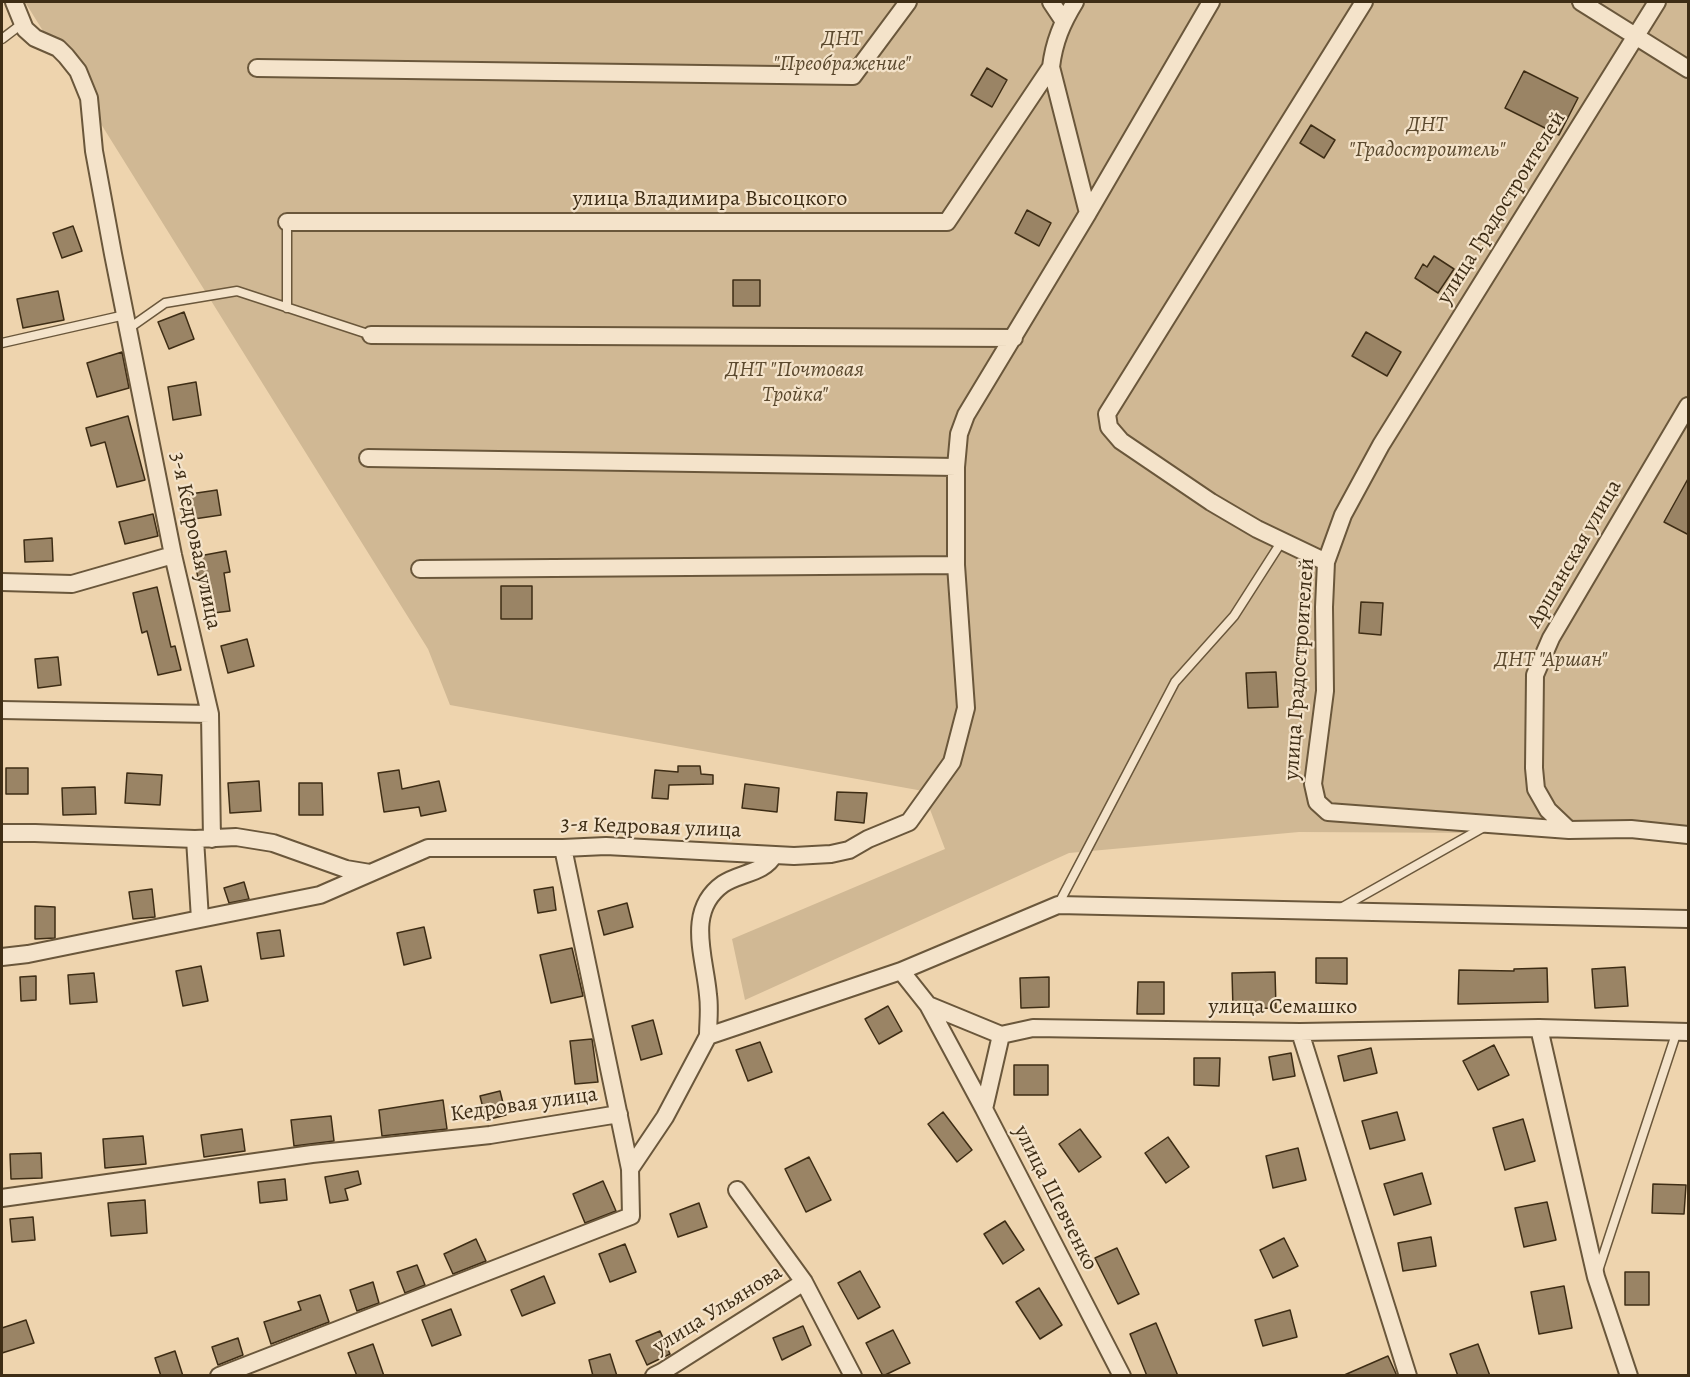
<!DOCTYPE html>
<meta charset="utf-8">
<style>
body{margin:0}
#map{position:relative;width:1690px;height:1377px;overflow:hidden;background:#eed4ae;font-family:Alegreya,serif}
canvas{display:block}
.frame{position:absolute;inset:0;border:3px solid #3e2d15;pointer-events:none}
</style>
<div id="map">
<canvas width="1690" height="1377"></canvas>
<div class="frame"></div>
</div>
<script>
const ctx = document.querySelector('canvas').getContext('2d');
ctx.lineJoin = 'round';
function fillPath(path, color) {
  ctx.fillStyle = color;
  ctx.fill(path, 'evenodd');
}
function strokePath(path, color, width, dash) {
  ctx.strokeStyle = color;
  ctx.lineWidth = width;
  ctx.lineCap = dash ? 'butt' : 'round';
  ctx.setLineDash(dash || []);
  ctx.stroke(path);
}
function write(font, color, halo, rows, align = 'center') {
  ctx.font = font + ' Alegreya,serif';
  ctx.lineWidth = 4.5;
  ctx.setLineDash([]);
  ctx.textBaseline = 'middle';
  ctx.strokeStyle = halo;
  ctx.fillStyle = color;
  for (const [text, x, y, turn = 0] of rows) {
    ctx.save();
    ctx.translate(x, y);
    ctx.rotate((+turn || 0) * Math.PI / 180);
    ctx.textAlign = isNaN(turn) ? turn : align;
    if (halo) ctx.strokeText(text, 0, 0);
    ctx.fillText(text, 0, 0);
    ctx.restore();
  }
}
const green = new Path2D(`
 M25,2H1688V834L1299,832L1069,853L745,1000L732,939L945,849L923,791L450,705L428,649Z`);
const building = new Path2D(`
 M987,68L1007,80L992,107L971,95Z
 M1524,71L1578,98L1559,135L1505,108Z
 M1311,125L1335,140L1324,158L1300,143Z
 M1027,210L1051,223L1039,246L1015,233Z
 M73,226L82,251L62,258L53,233Z
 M1434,256L1454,269L1438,293L1415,278L1423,264L1427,267Z
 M733,280H760V306H733Z
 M58,291L64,320L23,328L17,299Z
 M184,312L194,339L169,349L158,322Z
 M1366,332L1401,352L1387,376L1352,356Z
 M122,352L129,388L97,397L87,363Z
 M196,382L201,415L173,420L168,387Z
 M128,416L145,480L117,487L105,442L91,446L86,428Z
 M1689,477V535L1664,522Z
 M217,490L221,515L194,519L190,494Z
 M153,514L158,536L125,544L119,522Z
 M52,538L53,561L25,562L24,540Z
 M226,551L230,572L224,573L230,611L205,614L200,578H198L194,557Z
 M501,586H532V619H501Z
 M157,587L171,647L175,646L181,670L158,675L147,631L142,633L133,593Z
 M1361,602L1383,603L1381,635L1359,633Z
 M247,639L254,666L228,673L221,646Z
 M58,657L61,685L38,688L35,659Z
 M1276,672L1278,707L1248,708L1246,673Z
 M678,766H700L701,774L713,775V784L669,785L668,799L652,798L655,770L678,772Z
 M6,768H28V794H6Z
 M399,770L402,789L439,781L446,811L421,816L419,807L384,812L378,773Z
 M127,773L162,775L160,805L125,803Z
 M259,781L261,811L230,813L228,783Z
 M299,783H322L323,815H299Z
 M745,784L779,788L777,812L742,808Z
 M95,787L96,814L63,815L62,788Z
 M837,792L867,793L864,823L835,820Z
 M244,882L249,899L229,903L224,888Z
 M553,887L556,910L538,913L534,890Z
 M152,889L155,917L133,919L129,892Z
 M627,903L633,927L604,935L598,911Z
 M35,906L55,907V938L35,939Z
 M424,927L431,958L404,965L397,933Z
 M280,930L284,956L261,959L257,933Z
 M572,948L583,996L551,1003L540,955Z
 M1316,958H1347V984L1316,983Z
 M201,966L208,1001L183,1006L176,971Z
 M1625,967L1628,1006L1595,1008L1592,969Z
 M1547,968L1548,1002L1458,1004L1459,970L1514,971V969Z
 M1275,972L1276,1008L1233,1009L1232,973Z
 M94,973L97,1002L70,1004L68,975Z
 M36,976V1000L21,1001L20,977Z
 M1049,977V1007L1021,1008L1020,978Z
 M1138,982H1164V1014H1137Z
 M888,1006L902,1031L879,1044L865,1019Z
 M653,1020L662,1054L641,1060L632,1026Z
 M592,1039L598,1082L575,1084L570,1041Z
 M760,1042L772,1072L748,1081L736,1050Z
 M1494,1045L1509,1075L1478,1090L1463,1061Z
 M1371,1048L1377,1073L1344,1081L1338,1056Z
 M1291,1053L1295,1076L1273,1080L1269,1057Z
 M1194,1058H1220L1219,1086L1194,1085Z
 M1014,1065H1048V1095H1014Z
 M500,1091L506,1115L486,1120L480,1096Z
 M443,1100L447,1129L382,1136L379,1110Z
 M943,1112L972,1150L957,1162L928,1124Z
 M1397,1112L1405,1140L1370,1149L1362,1121Z
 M331,1116L334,1141L294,1146L291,1120Z
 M1523,1119L1535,1161L1505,1170L1493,1128Z
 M242,1129L245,1151L204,1157L201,1135Z
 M1080,1129L1101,1157L1079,1172L1059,1144Z
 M143,1136L146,1164L105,1168L103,1139Z
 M1168,1137L1189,1167L1166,1183L1145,1153Z
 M1298,1148L1306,1180L1273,1188L1266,1156Z
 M41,1153L42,1178L11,1179L10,1154Z
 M809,1157L831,1200L806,1212L785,1169Z
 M358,1171L361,1184L345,1189L348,1200L330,1203L325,1177Z
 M1422,1173L1431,1204L1394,1215L1384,1184Z
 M285,1179L287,1200L260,1203L258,1182Z
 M603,1181L616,1211L585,1223L573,1194Z
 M1653,1184L1686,1185L1684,1214L1652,1213Z
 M145,1200L147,1233L111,1236L108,1203Z
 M1547,1202L1556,1240L1524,1247L1515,1208Z
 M699,1203L707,1227L678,1237L670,1214Z
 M33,1217L35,1240L12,1242L10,1219Z
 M1005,1221L1024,1250L1003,1264L984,1234Z
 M1431,1237L1436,1266L1403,1271L1398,1243Z
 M1284,1238L1298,1266L1273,1278L1260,1250Z
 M476,1239L486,1261L453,1274L444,1254Z
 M625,1244L636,1272L610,1282L599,1254Z
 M1117,1248L1139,1294L1118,1304L1095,1258Z
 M417,1265L425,1285L405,1293L397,1272Z
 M860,1271L880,1307L858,1319L838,1283Z
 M1625,1272H1649V1305H1625Z
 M544,1276L555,1303L522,1316L511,1290Z
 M373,1282L379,1303L357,1311L350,1290Z
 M1564,1286L1572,1328L1539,1334L1531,1292Z
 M1039,1288L1062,1325L1040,1339L1016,1302Z
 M320,1295L329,1322L271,1344L264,1322L301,1310L298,1302Z
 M451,1309L461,1335L432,1346L422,1320Z
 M1290,1310L1297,1337L1263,1346L1255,1320Z
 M26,1320L34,1343L2,1353V1328Z
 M1156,1323L1178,1376H1147L1130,1334Z
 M803,1326L811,1345L782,1360L773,1338Z
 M893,1330L910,1363L883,1376L866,1343Z
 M660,1331L670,1354L647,1365L636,1341Z
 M238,1338L243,1355L218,1365L212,1347Z
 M373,1344L384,1376H357L348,1353Z
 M1478,1344L1490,1376H1458L1450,1354Z
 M175,1351L183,1376H161L155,1358Z
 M610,1354L617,1376H593L589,1360Z
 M1388,1356L1397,1376H1342Z`);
const service = new Path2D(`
 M2,39L23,23
 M287,222V308
 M128,329L165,303L237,291L371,335
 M2,343L125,315
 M1058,905L1175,682L1234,616L1282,541
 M1339,909L1484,827
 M1598,1271L1677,1031`);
const minor = new Path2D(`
 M14,2L25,29L35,38L58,48L66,56L78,71L89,98L94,151L113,254L173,555L210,714L212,839
 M1051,2L1063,20
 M1581,2L1688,69
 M1657,2L1381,445L1343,515L1326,562L1324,607L1325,691L1313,784L1317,802L1328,812L1569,830L1631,829L1688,835
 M1051,67C1054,42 1062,23 1075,2
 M257,68L853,76L908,2
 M1088,213L1211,2
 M287,222H947L1051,67L1088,213L966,415L959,434L956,467L368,458
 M371,335L1014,338
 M1326,562L1257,529L1211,502L1121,441L1109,427L1107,414L1364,2
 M420,569L956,565V467
 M2,582L72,584L173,555
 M2,710L210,714
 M1569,830L1548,810L1536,789L1534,768L1535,675L1551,638L1688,406
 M2,833H35L195,839L236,837L273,843L346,869L370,873
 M200,919L320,895L428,848H563L606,846L794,856L831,854L849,850L868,839L909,822L952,762L966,708L956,565
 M2,957L28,954L200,919L195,839
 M901,971L928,1005L1001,1035L1033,1028L1300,1032L1539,1028L1688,1032
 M928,1005L984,1109
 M1539,1028L1596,1277L1629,1376
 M1300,1032L1408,1376
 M1001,1035L984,1109L1122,1376
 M708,1036C708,1023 710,1009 708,995C705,957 685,911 723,884C739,873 765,873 774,855
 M630,1169L665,1117L708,1036L901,971L1058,905L1688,919
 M737,1190L804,1282L853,1376
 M2,1198L312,1154L490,1135L619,1114
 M219,1376L631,1216L630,1169L563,848
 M654,1376L662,1372L804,1282`);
const parkNames = [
 ["ДНТ",842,40],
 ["\"Преображение\"",842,65],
 ["ДНТ",1427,126],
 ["\"Градостроитель\"",1427,151],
 ["ДНТ \"Почтовая",795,371],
 ["Тройка\"",795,396],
 ["ДНТ \"Аршан\"",1551,661]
];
const streetNames = [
 ["улица Владимира Высоцкого",710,200],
 ["улица Градостроителей",1502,208,-58],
 ["3-я Кедровая улица",195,541,78],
 ["Аршанская улица",1575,554,-60],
 ["улица Градостроителей",1300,669,-86],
 ["3-я Кедровая улица",651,828,2],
 ["улица Семашко",1283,1008],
 ["Кедровая улица",524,1105,-8],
 ["улица Шевченко",1055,1198,63],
 ["улица Ульянова",718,1310,-32]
];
fillPath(green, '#d0b894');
fillPath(building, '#9a8465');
strokePath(building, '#3e2d15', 1.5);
strokePath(service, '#6a573b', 11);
strokePath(minor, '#6a573b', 20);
strokePath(service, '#f4e3ca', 8);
strokePath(minor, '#f4e3ca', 16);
write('italic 22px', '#5b492e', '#f4e3ca', parkNames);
write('22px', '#3e2d15', '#f4e3ca', streetNames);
</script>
